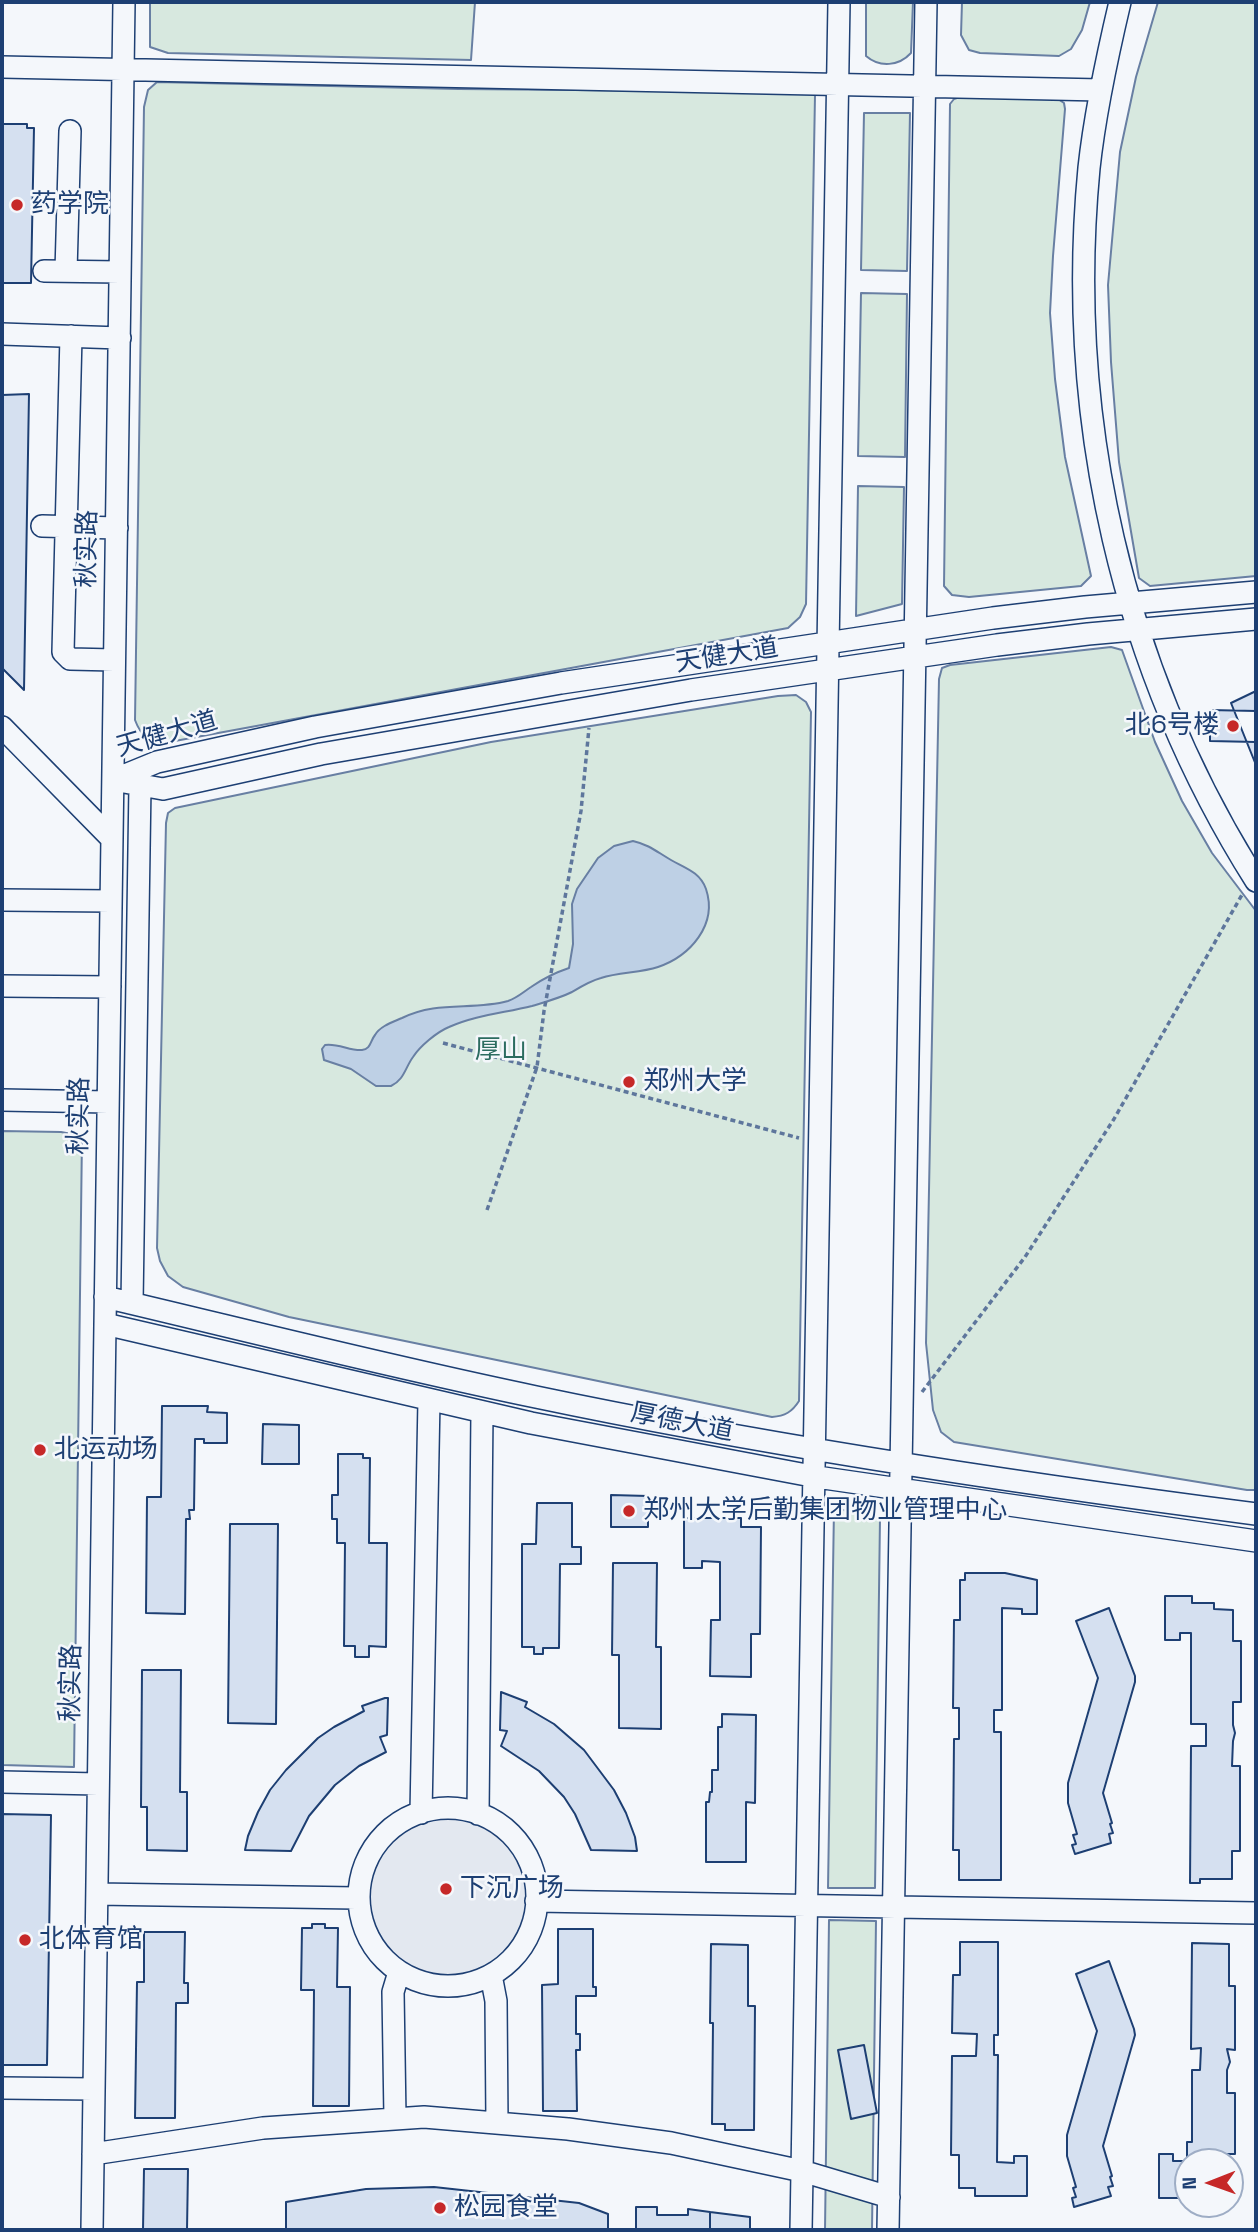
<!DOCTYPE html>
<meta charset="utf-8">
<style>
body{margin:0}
#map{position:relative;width:1258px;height:2232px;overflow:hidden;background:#f4f7fb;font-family:"Space Grotesk",sans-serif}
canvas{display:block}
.frame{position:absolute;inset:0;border:4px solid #1d3f73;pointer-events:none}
.north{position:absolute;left:1174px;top:2148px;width:70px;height:70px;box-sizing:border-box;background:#f4f7fb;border:2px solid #9eadc5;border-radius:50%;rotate:269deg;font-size:19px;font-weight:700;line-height:28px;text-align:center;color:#1d3f73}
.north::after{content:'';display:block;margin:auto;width:24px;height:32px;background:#c62828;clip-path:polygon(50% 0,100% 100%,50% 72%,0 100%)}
</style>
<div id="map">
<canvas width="1258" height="2232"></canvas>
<div class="frame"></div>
<div class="north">N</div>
</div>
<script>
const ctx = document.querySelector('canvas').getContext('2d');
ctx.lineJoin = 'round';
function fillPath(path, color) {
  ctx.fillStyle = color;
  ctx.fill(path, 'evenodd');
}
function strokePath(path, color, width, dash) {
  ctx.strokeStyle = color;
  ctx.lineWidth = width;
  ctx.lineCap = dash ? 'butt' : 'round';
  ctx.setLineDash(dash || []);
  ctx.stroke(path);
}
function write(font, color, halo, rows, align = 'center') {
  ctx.font = font + ' "Space Grotesk","Noto Sans SC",sans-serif';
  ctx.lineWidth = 5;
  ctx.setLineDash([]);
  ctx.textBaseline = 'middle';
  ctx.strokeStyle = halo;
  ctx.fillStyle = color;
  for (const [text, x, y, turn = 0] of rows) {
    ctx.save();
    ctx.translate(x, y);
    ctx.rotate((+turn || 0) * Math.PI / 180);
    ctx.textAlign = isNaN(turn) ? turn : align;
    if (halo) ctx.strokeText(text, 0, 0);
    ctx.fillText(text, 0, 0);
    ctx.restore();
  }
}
const green = new Path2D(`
 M150,2H475L471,60L168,53L150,47Z
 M866,2H913L911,53C899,66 880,68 866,56Z
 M962,2H1090L1082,30L1071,49L1059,56L980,53L969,50L961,35Z
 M1158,2H1256V576L1150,586L1139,578L1119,462L1111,362L1108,285L1120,152L1136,77Z
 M157,82L459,89L810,92L815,95L806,604L800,617L788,628L164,743C148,741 141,736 135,720L144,107L148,90Z
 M960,97L1058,99L1064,103L1065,109L1053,256L1050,313L1055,379L1065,457L1091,576L1081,586L969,597L952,595L944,586L950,104L954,99Z
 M864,113H910L907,271L861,270Z
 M861,293L907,294L905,457L858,456Z
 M858,486L904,487L902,604L856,616Z
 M1111,647L1122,650L1155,742L1182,801L1212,853L1256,911V1490H1247L954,1442L941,1432L933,1410L926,1343L939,679L942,668L950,665Z
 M796,695L806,702L811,712L799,1401C792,1412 785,1416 772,1417L289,1317L183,1287L168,1276L160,1261L157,1248L166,823L168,813L175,808L491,742L778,696Z
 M2,1131L61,1132L82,1136L74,1767L2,1765Z
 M834,1508L880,1518L875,1888H828Z
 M829,1920L876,1921L872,2230H825Z`);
const parking = new Path2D(`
 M435,1809L456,1810L482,1818L504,1833L535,1880L530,1911L520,1939L502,1962L477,1978L451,1984L424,1982L399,1972L376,1953L362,1927L356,1898L361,1869L374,1843L396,1823L415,1814Z`);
const water = new Path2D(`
 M633,841C650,845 657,852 671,860C685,868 700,872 706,889C718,925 690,956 658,967C640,973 619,972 601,978C590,981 582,986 572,992C560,998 545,1002 532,1006C504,1013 476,1015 449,1027C437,1032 420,1046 413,1057C405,1068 404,1080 391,1086H376L351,1069L324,1060L322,1049L325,1045C338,1043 350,1051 362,1050C371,1049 370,1041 375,1035C380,1026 393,1022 402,1018C438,1000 472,1011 508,1001C517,998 522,993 531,987C541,980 557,972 569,968L573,944L572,904L577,889L598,858L614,846Z`);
const building = new Path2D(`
 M2,124H27V128H34L31,283H2Z
 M29,394L24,690L2,668V395Z
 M1256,691V765L1231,703Z
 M1210,710L1256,711V742L1210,741Z
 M162,1406H208L207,1412L227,1413V1443H204V1439H195L194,1510H189L190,1519H186L185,1614L146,1613L147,1497H161Z
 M263,1424L299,1425V1464H262Z
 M338,1454H363V1458H370L369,1543H387L386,1647L369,1646V1657H355V1646H344L345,1543H337V1519H332V1495H338Z
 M611,1495L648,1496V1527H611Z
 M537,1503H572V1547H581V1564H560L559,1648H543V1654H534V1647H522V1544H536Z
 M684,1518H741V1527H761L760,1634H751V1677L710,1676L711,1620H720V1562L702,1561V1568H684Z
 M230,1524H278L276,1724L228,1723Z
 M613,1563H657L656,1647H661V1729L619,1728V1655H612Z
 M965,1573H1005L1037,1580V1614H1022V1609L1002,1608V1710H994V1732H1001V1880H959V1850H953L954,1739H959V1708H953L954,1620H960V1580H965Z
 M1165,1596H1192V1603H1214V1609L1233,1610V1641H1241V1702H1233V1725L1235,1733L1233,1741L1232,1766H1240V1851H1232V1879H1200V1883H1190L1191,1746H1206V1724H1191V1633H1180V1640H1165Z
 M1109,1608L1135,1676V1682L1103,1793L1112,1823L1110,1824L1113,1833L1109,1834L1111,1843L1075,1854L1072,1845L1076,1844L1073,1835L1077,1834L1068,1803V1783L1098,1678L1076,1621Z
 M142,1670H181L180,1792H187V1851L147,1850V1807H141Z
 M501,1692L527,1702L525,1707L554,1724L584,1750L614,1790L626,1813L635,1837L637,1851L591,1850L575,1814L564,1797L539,1771L501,1746L507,1731L500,1730Z
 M385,1698H388L387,1735L380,1737L386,1752L359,1766L335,1785L309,1816L291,1851L245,1850L248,1836L258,1812L270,1790L286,1770L318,1738L334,1727L364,1711L362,1706Z
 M722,1714L756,1715L755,1803L746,1802V1862H706V1802H709L710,1792H712V1770H718V1727H722Z
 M2,1814L51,1815L47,2065H2Z
 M312,1924H325V1928H338L337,1987H350L349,2106H313L314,1990H301L302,1928H312Z
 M558,1929H593V1987H596V1996H576V2034H580V2050H576L577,2111H543L542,1985L558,1984Z
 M144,1932H185L184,1983H188V2003H176L175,2118H135L137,1982H144Z
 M960,1942H998V2035H994V2055H998L997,2162L1014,2163V2156H1027V2196H975V2188H959V2155H951L952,2056H976L977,2034L952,2033L953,1975H960Z
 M1192,1943L1229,1944V1986H1235V2050L1227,2049L1230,2062L1227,2070V2093H1235V2154H1227V2162H1188V2191H1186V2198H1159V2154H1173V2161H1187V2142H1192V2070H1200L1201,2048L1191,2049Z
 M711,1944L748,1945V2006H755L754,2130H725V2124H712L713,2023H710Z
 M1109,1961L1134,2029L1135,2035L1103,2146L1112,2176L1110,2177L1113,2186L1108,2187L1111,2196L1074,2207L1072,2198L1076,2197L1073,2188L1076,2187L1067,2156V2135L1097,2031L1076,1974Z
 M864,2045L877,2113L851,2119L838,2050Z
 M144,2169H188L187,2230H131H143Z
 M434,2187L579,2203L608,2214V2230H286V2202L366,2189Z
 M636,2207H657V2215H688V2209L710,2212V2230H636Z
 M710,2212L750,2217V2230H710Z`);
const path = new Path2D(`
 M443,1043L799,1138
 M487,1210L537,1067L544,1011L581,811L589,728
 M922,1392L1025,1257L1114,1119L1243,893`);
const minor = new Path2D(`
 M1120,2C1107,57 1095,112 1089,168C1065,418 1122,669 1256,881
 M2,67L1101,90
 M44,271L120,272
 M66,271L70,131
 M2,334L120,338
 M71,336L63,652L70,659L114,660
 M42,526L117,528
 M2,727L112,839
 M113,780L157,762L315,727L561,683L993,618L1085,607L1256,592
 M113,780L163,789L321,754L691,690L997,645L1088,634L1256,619
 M2,900L111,901
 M2,986L110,987
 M2,1100L108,1102
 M105,1297C249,1331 391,1367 536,1397C774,1447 1015,1483 1256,1514
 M132,1303L140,785
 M105,1324L531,1423L817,1477L1256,1541
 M2,1782L98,1784
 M359 1897a89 89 0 1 1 178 0a89 89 0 1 1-178 0Z
 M421,1813L429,1400
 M478,1814L482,1412
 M97,1894L356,1898
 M536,1901L1256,1913
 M491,1975L496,2001L497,2123
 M2,2088L93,2089
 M395,2118L393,1992L399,1972
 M93,2154L263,2128L424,2117L568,2129L671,2143L802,2171L889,2197
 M92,2230L124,2
 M801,2230L839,2
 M888,2230L926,2`);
const markers = [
 [17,205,7,"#c62828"],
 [1233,726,7,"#c62828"],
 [629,1082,7,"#c62828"],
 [40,1450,7,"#c62828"],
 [629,1511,7,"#c62828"],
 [446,1889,7,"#c62828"],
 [25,1940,7,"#c62828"],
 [440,2208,7,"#c62828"]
];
const poiNames = [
 ["药学院",31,205],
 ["北6号楼",1219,726,"right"],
 ["郑州大学",643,1082],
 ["北运动场",54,1450],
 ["郑州大学后勤集团物业管理中心",643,1511],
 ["下沉广场",460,1889],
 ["北体育馆",39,1940],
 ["松园食堂",454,2208]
];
const streetNames = [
 ["秋实路",88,549,-89],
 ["天健大道",727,656,-9],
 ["天健大道",167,735,-16],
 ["秋实路",80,1116,-89],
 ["厚德大道",682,1423,11],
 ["秋实路",72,1683,-89]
];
const parkNames = [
 ["厚山",501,1051]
];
fillPath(green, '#d7e8df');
strokePath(green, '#687fa3', 2);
fillPath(parking, '#e3e8f0');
strokePath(parking, '#687fa3', 2);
fillPath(water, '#bed0e5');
strokePath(water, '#687fa3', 2);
fillPath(building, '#d5e0f0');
strokePath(building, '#1d3f73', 2);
strokePath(minor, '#1d3f73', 24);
strokePath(path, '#5e769c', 3.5, [5, 3.5]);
strokePath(minor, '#f4f7fb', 21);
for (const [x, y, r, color] of markers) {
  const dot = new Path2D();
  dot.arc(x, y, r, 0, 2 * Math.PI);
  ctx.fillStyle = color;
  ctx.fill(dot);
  strokePath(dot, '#f4f7fb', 2.5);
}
write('26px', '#1d3f73', '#f4f7fb', poiNames, 'left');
write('26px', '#1d3f73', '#f4f7fb', streetNames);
write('26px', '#2c6c60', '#f4f7fb', parkNames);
</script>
